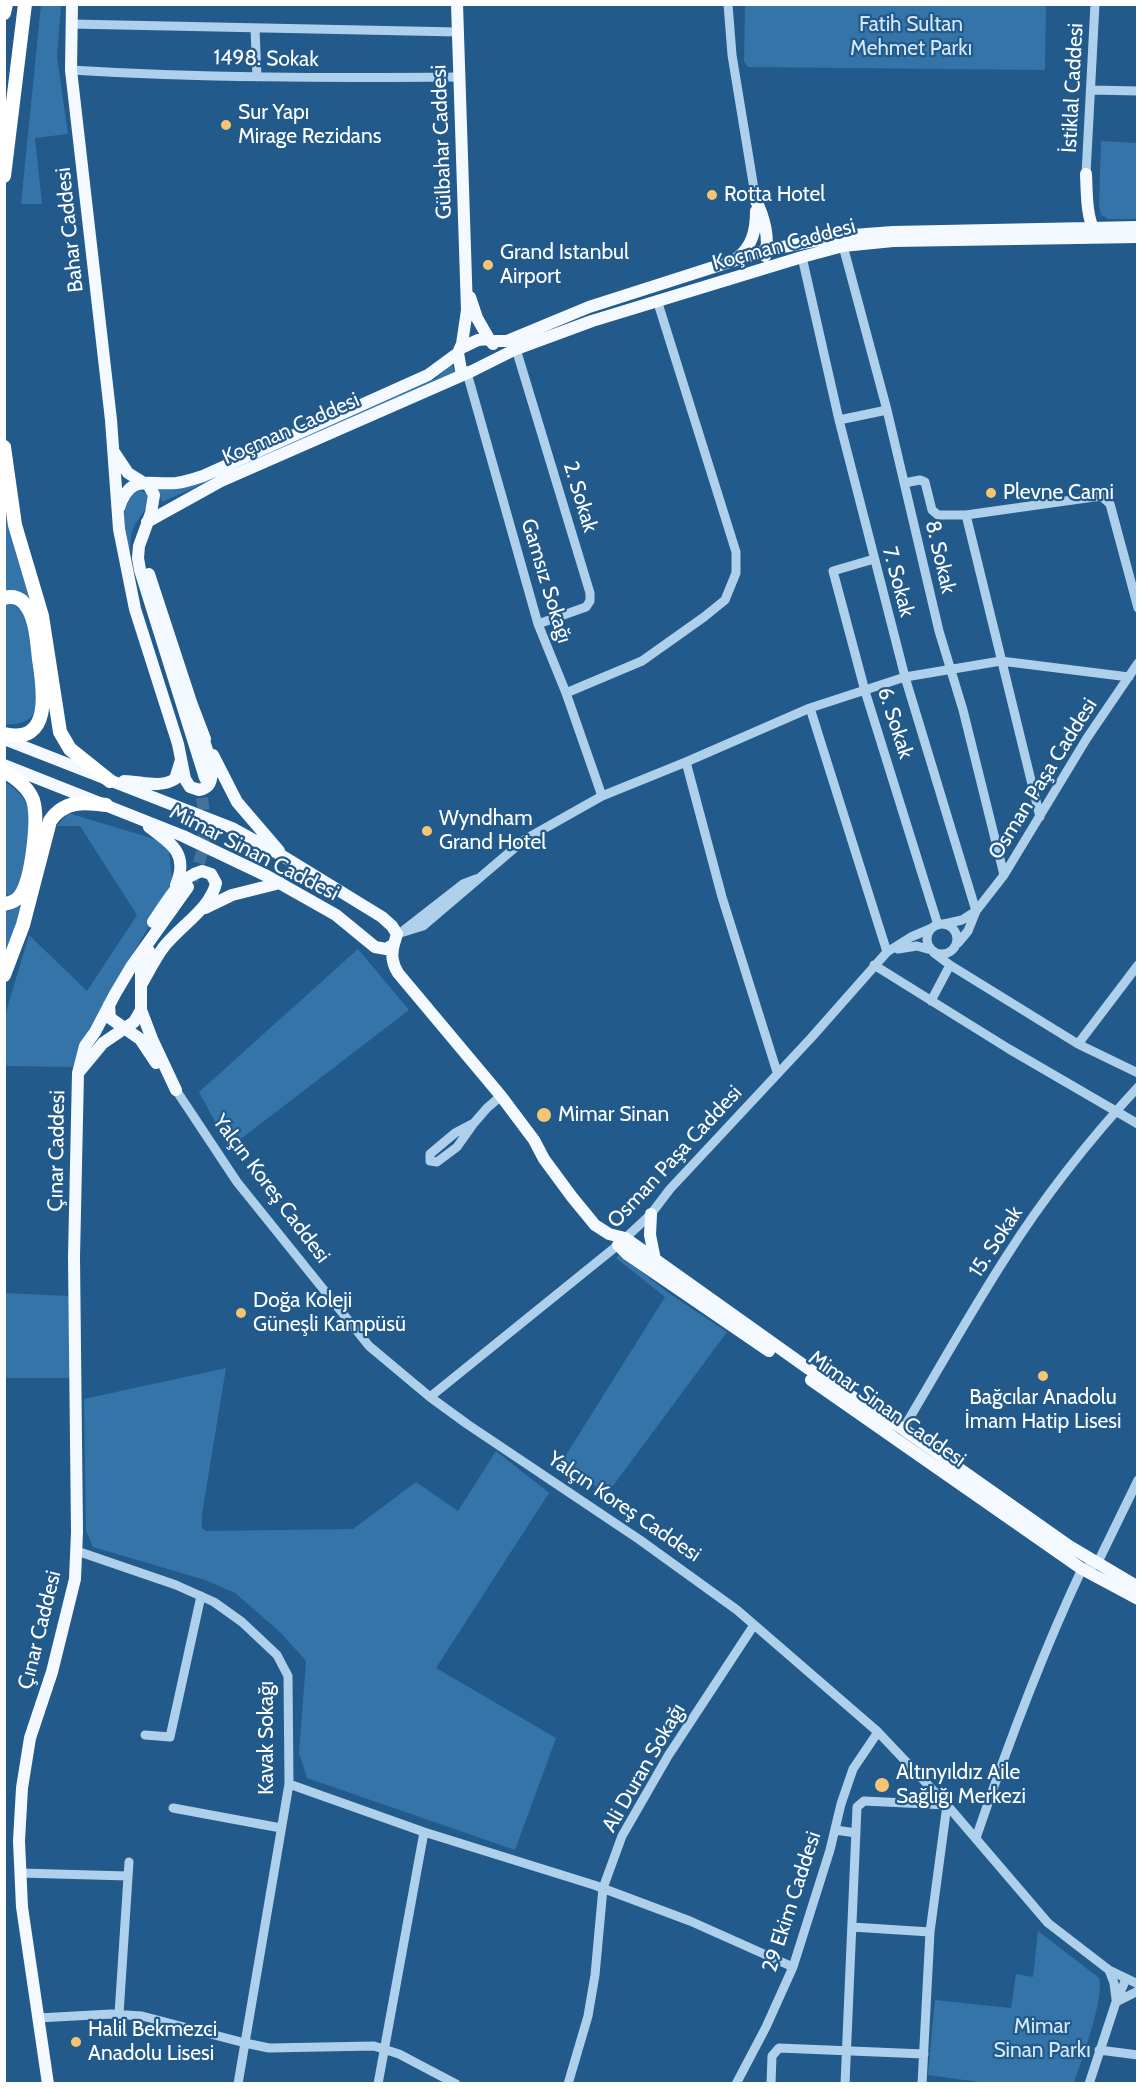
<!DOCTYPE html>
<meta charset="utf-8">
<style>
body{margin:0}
#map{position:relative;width:1142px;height:2088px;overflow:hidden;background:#225a8b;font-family:Cabin,sans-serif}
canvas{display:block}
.frame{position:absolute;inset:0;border:6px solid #fff;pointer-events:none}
</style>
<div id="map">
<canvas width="1142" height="2088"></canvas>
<div class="frame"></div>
</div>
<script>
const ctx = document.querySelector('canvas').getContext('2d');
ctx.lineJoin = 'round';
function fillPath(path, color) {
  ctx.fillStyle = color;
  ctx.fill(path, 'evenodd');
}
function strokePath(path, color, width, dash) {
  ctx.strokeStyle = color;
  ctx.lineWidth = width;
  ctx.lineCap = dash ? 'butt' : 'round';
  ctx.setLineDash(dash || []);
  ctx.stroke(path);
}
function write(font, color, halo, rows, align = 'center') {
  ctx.font = font + ' Cabin,sans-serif';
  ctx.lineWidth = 4.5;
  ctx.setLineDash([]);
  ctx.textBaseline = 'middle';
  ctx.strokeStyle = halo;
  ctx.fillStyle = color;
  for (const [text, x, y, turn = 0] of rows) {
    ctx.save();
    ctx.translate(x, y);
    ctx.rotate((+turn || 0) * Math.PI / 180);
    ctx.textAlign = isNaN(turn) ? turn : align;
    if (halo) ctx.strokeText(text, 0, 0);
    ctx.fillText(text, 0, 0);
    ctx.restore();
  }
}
const green = new Path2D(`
 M898,4L1046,6L1045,70L748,67L744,61L745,5Z
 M41,5H61L57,57L68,134L35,138L42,204H21Z
 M1101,141L1137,143V219H1109L1101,215L1099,206Z
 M452,365L455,372L426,385L162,502L157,488L174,489L191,486L425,383L435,379Z
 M139,490L148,494C152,506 137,518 133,529C130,537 131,546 130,553C122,526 119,517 134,491Z
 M4,494L32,602L25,596L5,591Z
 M11,604C18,607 22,609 25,615C31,628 40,691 38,705C35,720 18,726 5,724V605Z
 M4,782C17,788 28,801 30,815C32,829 25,877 16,889C14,893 9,895 5,896Z
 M68,813L158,840L169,852L173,885L81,1043L73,1067L5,1066V1015L29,935L87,991L137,915L80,826H57Z
 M26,899L5,965V912L19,907Z
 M358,949L409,1010L229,1148L199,1092Z
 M620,1255L670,1294L727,1332L607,1494L561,1463L665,1297L616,1258Z
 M5,1293L69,1296L71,1378H5Z
 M226,1368L202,1514V1528L206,1531L353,1529L416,1482L458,1511L496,1451L549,1493L436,1668L556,1738L515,1850L307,1778L299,1753L306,1661L280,1632L235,1593L205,1580L93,1547L86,1531L84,1399Z
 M1038,1931L1099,1978C1105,1997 1081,2062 1074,2083L993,2084L928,2075L935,2000L1011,2008L1016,1974L1033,1977Z`);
const majorTunnel = new Path2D(`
 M192,880C208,850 206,814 199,782`);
const minor = new Path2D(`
 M728,4L732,55L756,201
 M71,24L458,32
 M255,29L257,77
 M71,70C201,78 330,78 460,77
 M1091,90L1138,91
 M1086,174L1095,4
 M843,246L887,410L939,631L963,710L1004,875
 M802,257L839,420L905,677L976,911
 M516,349L590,593V601L586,607L538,624
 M467,373L538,624L566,693L602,796
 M839,420L887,410
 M904,483L920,480L925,482L932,510L938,515H966
 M874,559L833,571L865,691L938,925
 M566,693L642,661L704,617L725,600L736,573V552L657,300
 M810,708L887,952
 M1040,817L966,515L1101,496L1110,504L1138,608
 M927 939a15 15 0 1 1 30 0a15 15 0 1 1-30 0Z
 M944,924L962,920L976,911
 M404,930L463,884L476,879
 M397,934L423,926L524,840L602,796L686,762
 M958,943L968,931L976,911L1004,875L1087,738L1138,663
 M898,949L917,946L931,950
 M934,953L950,965L1078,1044L1138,1073
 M874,965L1009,1049L1138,1124
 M931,1001L950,965
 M1078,1044L1138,965
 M777,1072L722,897L686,762L810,708L905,677L1001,661L1129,677
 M176,1090L237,1182L369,1346L430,1397L467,1424L640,1540L737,1610L878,1732L947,1805L1048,1923L1109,1970L1138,1984
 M474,1123L457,1147L437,1162L430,1161V1154L455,1133L474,1123L487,1108L501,1096
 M430,1397L618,1245L651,1214L670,1189L811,1038L887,952L911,937L932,928
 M903,1429C937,1372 970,1313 1006,1257C1044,1197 1090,1139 1138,1087
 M77,1551L176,1585L214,1602L242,1622L277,1655L288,1676L289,1784L238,2084
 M145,1735L170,1737L201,1596
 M289,1784L424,1832L594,1885L690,1921L793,1967
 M173,1808L281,1828
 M835,1830L856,1833
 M976,1838C1007,1747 1041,1656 1082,1569L1097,1564L1138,1480
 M20,1873L128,1876
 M852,1927L930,1932
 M1109,1970L1114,1983L1116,1999
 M1116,2002L1138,1991
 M119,2014L129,1862
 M38,2018L111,2014L142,2016L245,2043L269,2048L374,2046L399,2054L456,2084
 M1099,2050L1138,2055
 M378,2084L424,1832
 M568,2084L588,2016L595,1975L603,1888L622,1836L668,1756L754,1625
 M736,2084L766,2027L793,1967L830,1850L841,1804L853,1769L878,1732
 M771,2084L772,2056L779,2048L924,2054
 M845,2084L857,1807L864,1801L947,1805L930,1932L922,2084
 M1089,2084L1116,2002L1126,1979`);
const major = new Path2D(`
 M72,4L71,70L111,420L119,529L135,609L178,744L185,779L190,787L199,790C223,786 206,749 202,734
 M457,4L467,310L462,344L458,353L461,370L467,373
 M1086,174C1087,194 1086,215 1095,233
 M756,201C764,216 770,239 765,256
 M736,259C752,247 756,231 756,211
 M470,297L477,318L489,339
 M492,341H507L589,307L767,250L840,236L893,232L1138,227
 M461,348L478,340L489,339L493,344
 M114,452L128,473L149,486L154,495L151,513L139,546L138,558L140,570L205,778
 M119,508C130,474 146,485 176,483C185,482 194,479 203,476L428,375L458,353
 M147,522L221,481L472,371L516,349L592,321L802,257L843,246L893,241L1138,237
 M149,574L192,705L205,739
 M4,739L232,828L281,855L382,917L392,926L397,934L394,944L386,949L375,947L336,915L267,876L183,836L4,765
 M213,755L237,802L279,851
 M124,781C141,781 159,789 175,779L181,760
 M149,827C172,844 189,854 176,885
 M205,908L232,895L280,883
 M394,944C391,955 392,963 398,973L501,1096L534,1140L544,1159L572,1197L595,1225L609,1234L625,1238L809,1369L903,1429L1069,1546L1138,1587
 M149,951L145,957L141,970V1010L152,1039L176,1090
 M141,985C148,973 155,959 163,948C179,927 211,908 216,883L211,874L202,871C178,878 167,902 153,922
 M109,1005L110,1018L140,1039L156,1063
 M79,1072L103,1043L134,1022L141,1010
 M651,1214L650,1235L655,1260
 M618,1245L627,1254L769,1351
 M811,1380L1082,1569L1138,1599
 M48,2084L22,1907L19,1841L22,1788L30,1738L52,1672L75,1579L77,1532L74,1257L78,1073L85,1046L95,1032L115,994L131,967L188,887`);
const highway = new Path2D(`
 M4,13L6,4
 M4,176L25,4
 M4,447L15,525L42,616L60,732L70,749L110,781
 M4,598C11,596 17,597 22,601C36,613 37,642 39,659C43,686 54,746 4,734
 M4,771C16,778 28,787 33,800C39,819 32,880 20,896C16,901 11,903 4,904
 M4,975L23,925L50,821C64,800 84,802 106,805`);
const markers = [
 [226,125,6,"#f7c471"],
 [712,195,6,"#f7c471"],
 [488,265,6,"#f7c471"],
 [991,493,6,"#f7c471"],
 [427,831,6,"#f7c471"],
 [544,1115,8,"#f7c471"],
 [241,1313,6,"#f7c471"],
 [1043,1376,6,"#f7c471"],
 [882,1785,8,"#f7c471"],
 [76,2042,6,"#f7c471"]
];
const parkNames = [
 ["Fatih Sultan",911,25],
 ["Mehmet Parkı",911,49],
 ["Mimar",1042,2027],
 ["Sinan Parkı",1042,2051]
];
const streetNames = [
 ["1498. Sokak",266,59,1],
 ["İstiklal Caddesi",1073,88,-87],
 ["Gülbahar Caddesi",442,142,-92],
 ["Bahar Caddesi",70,230,-96],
 ["Koçman Caddesi",784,245,-15],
 ["Koçman Caddesi",291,429,-24],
 ["2. Sokak",580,497,73],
 ["8. Sokak",940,557,77],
 ["Gamsız Sokağı",546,581,73],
 ["7. Sokak",898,582,75],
 ["6. Sokak",895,723,72],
 ["Osman Paşa Caddesi",1043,779,-58],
 ["Mimar Sinan Caddesi",254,853,27],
 ["Çınar Caddesi",57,1151,-89],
 ["Osman Paşa Caddesi",675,1157,-47],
 ["Yalçın Koreş Caddesi",271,1189,53],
 ["15. Sokak",996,1242,-57],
 ["Mimar Sinan Caddesi",887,1409,35],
 ["Yalçın Koreş Caddesi",624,1507,34],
 ["Çınar Caddesi",40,1630,-76],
 ["Kavak Sokağı",267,1738,-90],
 ["Ali Duran Sokağı",644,1768,-60],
 ["29 Ekim Caddesi",792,1902,-72]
];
const poiNames = [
 ["Sur Yapı",238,113],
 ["Mirage Rezidans",238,137],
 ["Rotta Hotel",724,195],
 ["Grand Istanbul",500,253],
 ["Airport",500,277],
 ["Plevne Cami",1003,493],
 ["Wyndham",439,819],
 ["Grand Hotel",439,843],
 ["Mimar Sinan",558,1115],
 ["Doğa Koleji",253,1301],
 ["Güneşli Kampüsü",253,1325],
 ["Bağcılar Anadolu",1043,1398,"center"],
 ["İmam Hatip Lisesi",1043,1422,"center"],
 ["Altınyıldız Aile",896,1773],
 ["Sağlığı Merkezi",896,1797],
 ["Halil Bekmezci",88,2030],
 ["Anadolu Lisesi",88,2054]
];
fillPath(green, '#3574a8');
strokePath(majorTunnel, '#43739c', 12, [12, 6]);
strokePath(minor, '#afd0eb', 9);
strokePath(major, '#f3f9fe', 12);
strokePath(highway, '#fff', 14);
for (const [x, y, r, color] of markers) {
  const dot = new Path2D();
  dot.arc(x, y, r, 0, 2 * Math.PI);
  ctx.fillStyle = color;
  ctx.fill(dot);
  strokePath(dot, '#225a8b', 2);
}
write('21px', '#d4e8f8', '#225a8b', parkNames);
write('21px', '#fff', '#225a8b', streetNames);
write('21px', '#fff', '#225a8b', poiNames, 'left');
</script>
